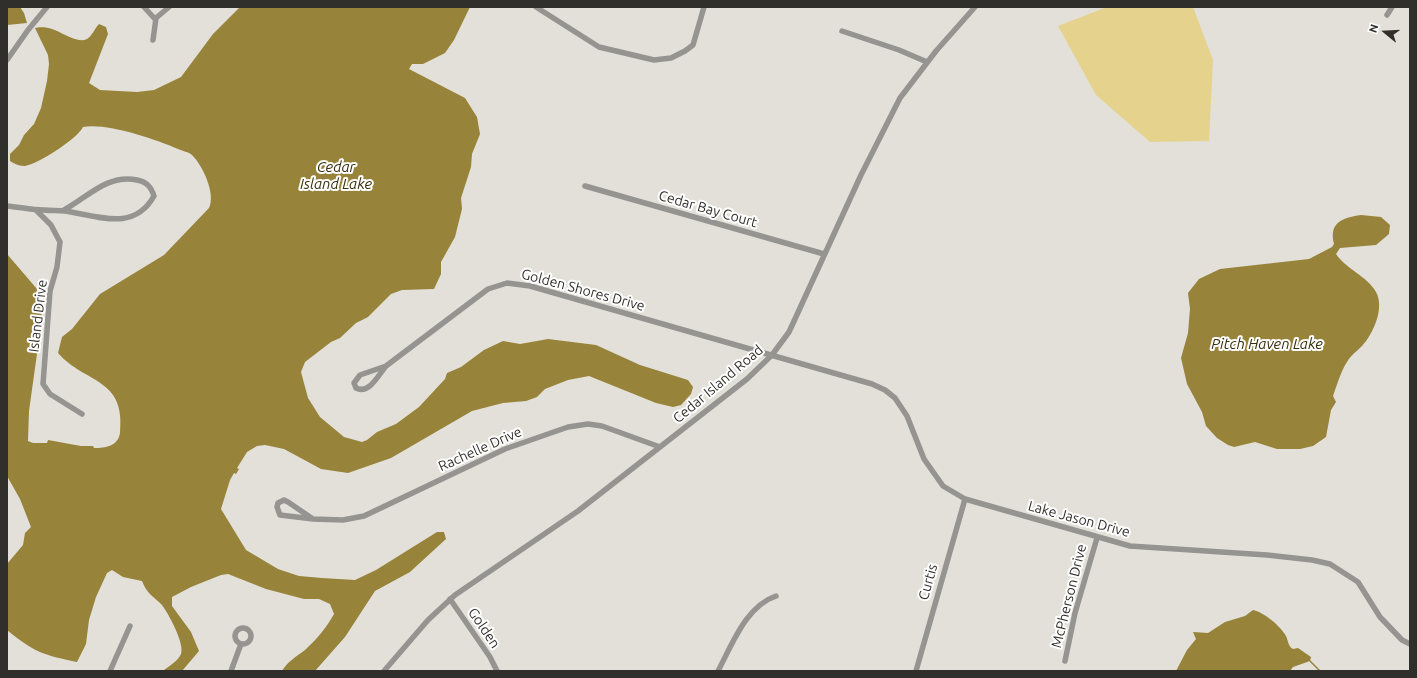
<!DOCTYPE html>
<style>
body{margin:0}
#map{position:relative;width:1417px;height:678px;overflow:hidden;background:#e2e0d9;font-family:Ubuntu,sans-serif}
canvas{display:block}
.frame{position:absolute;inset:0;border:8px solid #302f2c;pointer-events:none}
.north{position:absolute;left:1365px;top:12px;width:40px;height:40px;-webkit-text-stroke:3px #fff;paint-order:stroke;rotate:288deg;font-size:11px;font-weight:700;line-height:16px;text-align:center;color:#302f2c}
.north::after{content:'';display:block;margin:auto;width:14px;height:18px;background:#302f2c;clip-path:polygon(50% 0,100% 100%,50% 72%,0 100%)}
</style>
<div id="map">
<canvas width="1417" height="678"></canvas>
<div class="frame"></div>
<div class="north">N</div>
</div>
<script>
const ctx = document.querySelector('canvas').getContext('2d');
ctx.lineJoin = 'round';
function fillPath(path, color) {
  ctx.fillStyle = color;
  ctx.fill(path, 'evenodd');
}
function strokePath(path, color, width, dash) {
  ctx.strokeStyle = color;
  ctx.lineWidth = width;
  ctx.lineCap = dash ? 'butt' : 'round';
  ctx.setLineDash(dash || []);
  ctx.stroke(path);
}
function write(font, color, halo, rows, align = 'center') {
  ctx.font = font + ' Ubuntu,sans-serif';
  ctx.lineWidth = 4;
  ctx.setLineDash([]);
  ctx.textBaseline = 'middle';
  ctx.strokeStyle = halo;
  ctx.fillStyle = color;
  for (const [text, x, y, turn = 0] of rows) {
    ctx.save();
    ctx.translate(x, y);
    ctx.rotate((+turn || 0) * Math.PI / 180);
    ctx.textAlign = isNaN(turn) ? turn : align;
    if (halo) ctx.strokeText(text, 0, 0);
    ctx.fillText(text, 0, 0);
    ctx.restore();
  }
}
const green = new Path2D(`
 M1107,7H1193L1213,60L1209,141L1150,142L1096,95L1058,26Z`);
const water = new Path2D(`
 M7,7H20L24,13L27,23L7,25Z
 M240,7H470L454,40L445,53L423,64H412L409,69L465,98L477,117L480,134L472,154L471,167L461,198L462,209L455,237L441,262V274L434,289L402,290L391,294L368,317L356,323L340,338L331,342L305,362L301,372L308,398L320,417L344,437L362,442L367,440L377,432L396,424L419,407L445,379L447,373L461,367L484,350L503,341L520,344L548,339L596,345L640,365L688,380L693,387L691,394L681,405L673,407L656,403L589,376L568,380L545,389L537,397L526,401L503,403L472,411L391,458L348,473L321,469L284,449L265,445L257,446L247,452L237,468L239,469L236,474L234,473L230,480L221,509L246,550L278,569L299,576L322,578L355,580L376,570L437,532H444L446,539L410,572L375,591L345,637L315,671H282C288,661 296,657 305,650C316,640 327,627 334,614L330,604L319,599H304L266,589L228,574L221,575L191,587L172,597V606L191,632L199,651L182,671H163C169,666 178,661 181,654C185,644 168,612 161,604C152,595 147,594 142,581L123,577L112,570L107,573L96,597L89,620L86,644L77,662C43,655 34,652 7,630V564L23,545L25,533L31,527L20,499L7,476V254L37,289V302L40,305L42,318L29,411L28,441L33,443H47L48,440L81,446H93L94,448C106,448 118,446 120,433C126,377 85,384 58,353L62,337L72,329L100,294L164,255L209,208C216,194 203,166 192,155C189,152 182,151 178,149C154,139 108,123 83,127C77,139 38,164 25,166C20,166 14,164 10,161V154L19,145L24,135L34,124L41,108L47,81L49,64L48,55L35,28C39,27 47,27 52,29C62,32 77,44 87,39C92,36 95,28 99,24L106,27L108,34L89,83L100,90L137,92L154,90L181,77L213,34Z
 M1361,215L1381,217L1390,225L1389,234L1376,245L1340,248L1336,254C1346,269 1367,276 1376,292C1385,308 1373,334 1362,346C1357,351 1351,355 1347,362C1341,371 1337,385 1333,396L1336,402L1331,410L1326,437L1313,446L1300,449H1277L1255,442L1234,447L1228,445L1217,438L1206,426L1202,412L1187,384L1181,358L1188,333L1190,309L1188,293L1199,279L1220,269L1309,259L1332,247L1334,244C1329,223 1341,218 1361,215Z
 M1253,610C1263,612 1278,624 1284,633C1289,639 1287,646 1293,649L1298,648L1311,657L1310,661L1293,667L1290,671H1176L1187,650L1196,639L1193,632L1208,633L1225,622L1245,616Z`);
const stream = new Path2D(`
 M1310,661L1320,671`);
const street = new Path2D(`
 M144,7L155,19L156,18
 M536,7L599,47L654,60L671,58L685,51L693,45L704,7
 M1387,15L1392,7
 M156,18L169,7
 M842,31L899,50L927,62
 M153,40L156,18
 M7,60L28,30L47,7
 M585,186L824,254
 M7,206C19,207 32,210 44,210C51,211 58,210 65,211C98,216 134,232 154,196C151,187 147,182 137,180C107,174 88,197 64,210
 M36,210L51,225L60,242L57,267L50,291L43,384L50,394L82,414
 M386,366L488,289L507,283L530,286L872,384L885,390L895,398L907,416L924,459L943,486L965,499L1130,546L1267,555L1312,560L1330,564L1358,582L1380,617L1402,640L1410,644
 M386,366C379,374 369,395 356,388L354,383L360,375Z
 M284,500L288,502L313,519L280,515L277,507L278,503Z
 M313,519L343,520L364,516L505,449L568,427L588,424L602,426L660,447
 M450,599L490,657L497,671
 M235 636a8 8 0 1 1 16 0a8 8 0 1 1-16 0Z
 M1065,661L1075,613L1097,538
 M110,671L130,626
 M231,671L241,644
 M384,671L428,620L455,595L578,511L747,379L772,355L789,332L861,175L900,98L936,51L975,7
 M718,671C732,645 746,606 776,596
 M916,671L965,499`);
const streetNames = [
 ["Cedar Bay Court",708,209,16],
 ["Golden Shores Drive",583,290,15],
 ["Island Drive",38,316,-83],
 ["Cedar Island Road",718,384,-40],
 ["Rachelle Drive",480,449,-24],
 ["Lake Jason Drive",1079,519,15],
 ["Curtis",928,582,-74],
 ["McPherson Drive",1069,596,-76],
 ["Golden",484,628,56]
];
const waterNames = [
 ["Cedar",336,167],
 ["Island Lake",336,184],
 ["Pitch Haven Lake",1267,344]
];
fillPath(green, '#e5d28d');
fillPath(water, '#978339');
strokePath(stream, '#978339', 1.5);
strokePath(street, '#959491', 5.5);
write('14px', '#302f2c', '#fff', streetNames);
write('italic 15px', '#39300f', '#fff', waterNames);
</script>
